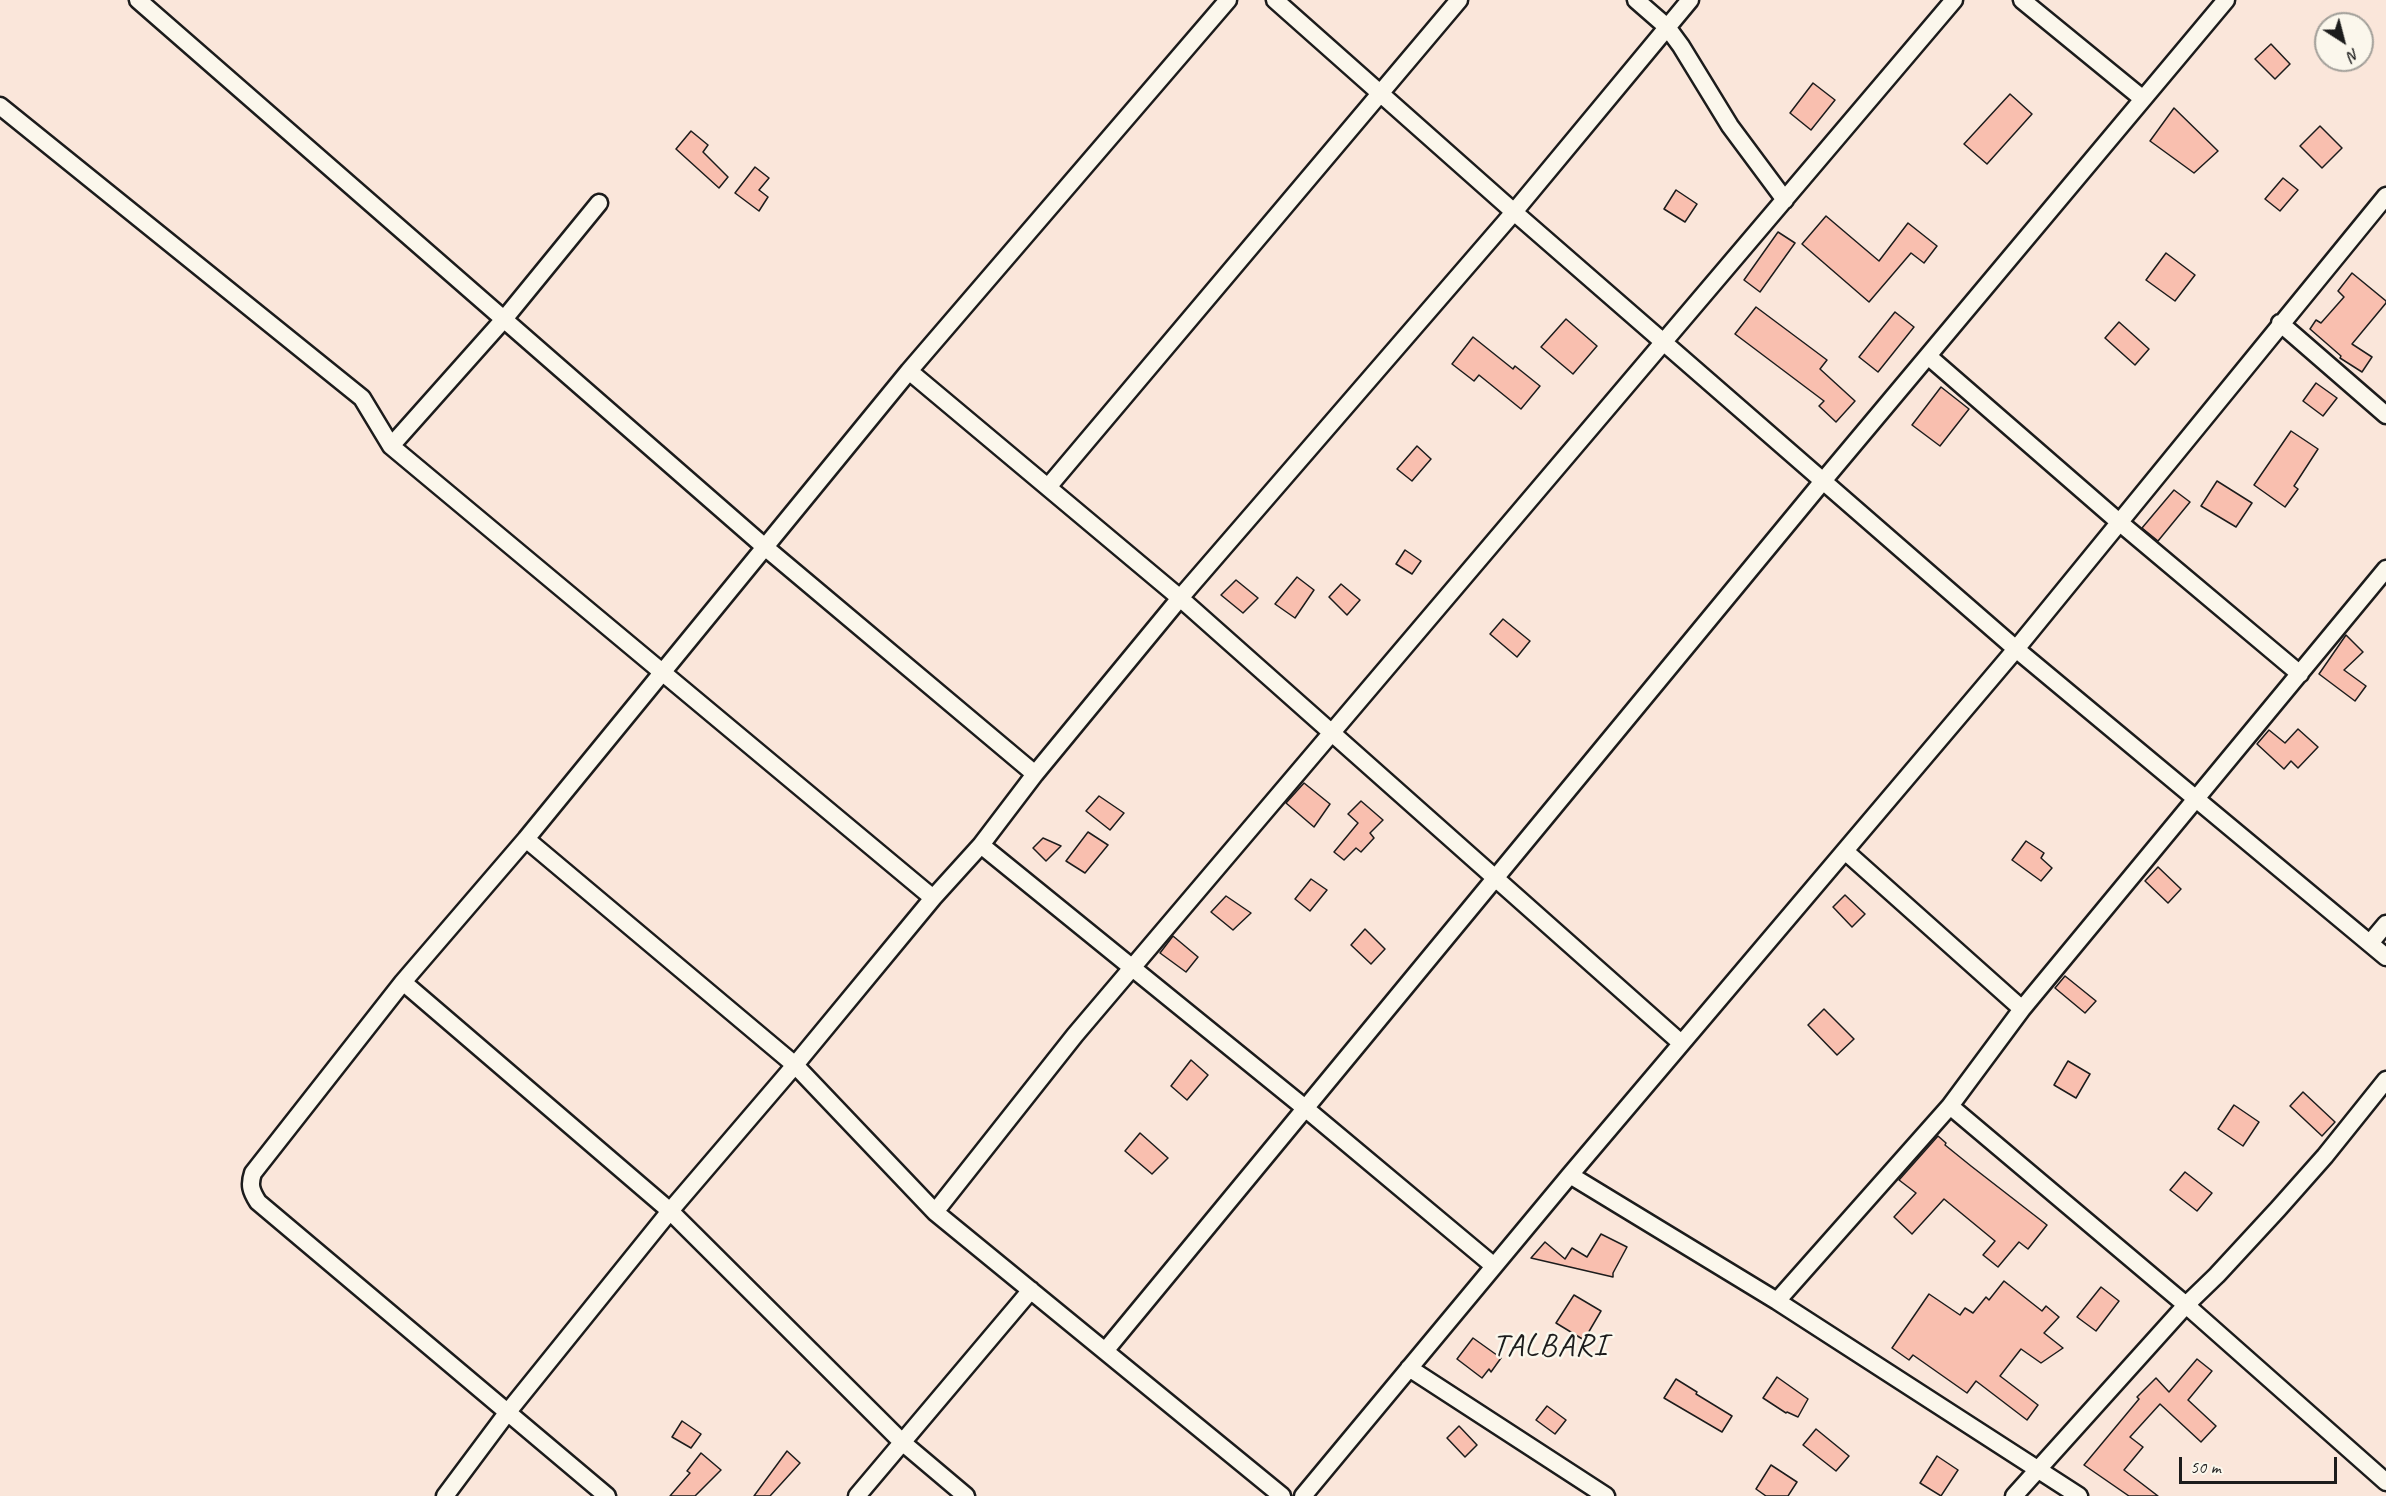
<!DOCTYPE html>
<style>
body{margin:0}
#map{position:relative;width:2386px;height:1496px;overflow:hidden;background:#fae6da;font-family:Caveat,sans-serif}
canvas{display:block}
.north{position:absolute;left:2314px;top:12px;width:60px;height:60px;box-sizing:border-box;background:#fbf7ec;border:2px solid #a29f99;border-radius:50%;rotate:144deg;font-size:16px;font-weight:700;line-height:24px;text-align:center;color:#1c1c1c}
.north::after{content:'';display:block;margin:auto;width:21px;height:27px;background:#1c1c1c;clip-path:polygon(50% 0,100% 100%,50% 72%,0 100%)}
.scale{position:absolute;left:2179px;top:1457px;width:158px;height:27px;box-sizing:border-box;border:3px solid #1c1c1c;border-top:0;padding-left:8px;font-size:18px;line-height:21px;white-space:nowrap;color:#1c1c1c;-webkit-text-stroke:4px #fbf7ec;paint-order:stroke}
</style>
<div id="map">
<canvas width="2386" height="1496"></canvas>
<div class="north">N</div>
<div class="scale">50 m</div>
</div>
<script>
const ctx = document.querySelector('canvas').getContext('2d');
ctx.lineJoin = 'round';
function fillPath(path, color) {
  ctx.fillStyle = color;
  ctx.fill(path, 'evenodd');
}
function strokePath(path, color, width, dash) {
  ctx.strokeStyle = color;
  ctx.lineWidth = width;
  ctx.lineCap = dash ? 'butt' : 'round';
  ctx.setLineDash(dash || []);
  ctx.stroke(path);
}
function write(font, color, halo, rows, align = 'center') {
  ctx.font = font + ' Caveat,sans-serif';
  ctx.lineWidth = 5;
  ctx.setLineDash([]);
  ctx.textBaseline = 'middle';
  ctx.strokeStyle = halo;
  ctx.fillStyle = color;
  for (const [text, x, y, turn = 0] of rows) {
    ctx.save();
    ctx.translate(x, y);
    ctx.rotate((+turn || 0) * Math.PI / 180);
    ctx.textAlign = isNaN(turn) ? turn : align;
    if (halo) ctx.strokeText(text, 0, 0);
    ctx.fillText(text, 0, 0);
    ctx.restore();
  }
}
const building = new Path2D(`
 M2271,44L2290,64L2275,79L2255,59Z
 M1813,83L1835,100L1811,130L1790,113Z
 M2010,94L2032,114L1987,164L1964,144Z
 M2174,108L2218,151L2194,173L2150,141Z
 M2320,126L2342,148L2322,168L2300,146Z
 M691,131L708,145L703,152L728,177L719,188L676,149Z
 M755,167L769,178L759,190L768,197L759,211L735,193Z
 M2283,178L2298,190L2280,211L2265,199Z
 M1676,190L1697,204L1685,222L1664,209Z
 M1826,216L1879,261L1908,223L1937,246L1924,263L1911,253L1869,302L1802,244Z
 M1778,232L1795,243L1760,292L1744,280Z
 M2166,253L2195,275L2175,301L2146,280Z
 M2352,273L2386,301V303L2352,344L2372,357L2362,372L2340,358L2341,356L2310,329L2316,320L2321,323L2344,297L2338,291Z
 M1756,307L1827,360L1820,369L1855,401L1836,422L1819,406L1824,401L1735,334Z
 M1895,312L1914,327L1878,372L1859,357Z
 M1566,319L1597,346L1573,374L1541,347Z
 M2119,322L2149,349L2135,365L2105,338Z
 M1473,337L1513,369L1515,366L1540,386L1521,409L1479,375L1474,381L1452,364Z
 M2316,383L2337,398L2323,416L2303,401Z
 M1941,387L1969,409L1940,446L1912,425Z
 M2291,431L2318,449L2294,486L2298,489L2285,507L2254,485Z
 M1417,446L1431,459L1412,481L1397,469Z
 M2217,481L2252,503L2236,527L2201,506Z
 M2174,490L2190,502L2158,541L2142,528Z
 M1405,550L1421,561L1412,574L1396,564Z
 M1297,577L1314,590L1295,618L1275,604Z
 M1236,580L1258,598L1243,613L1221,595Z
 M1341,584L1360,600L1347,615L1329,597Z
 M1503,619L1530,641L1517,657L1490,634Z
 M2346,635L2363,652L2344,670L2366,686L2355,701L2319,674Z
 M2298,729L2318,747L2298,768L2291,761L2284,769L2257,744L2269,730L2285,743Z
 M1304,783L1330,804L1314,827L1286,803Z
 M1099,796L1124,813L1110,830L1086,811Z
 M1361,801L1383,820L1370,833L1374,838L1361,852L1356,848L1344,860L1334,852L1358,823L1348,814Z
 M1088,832L1108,845L1085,873L1066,861Z
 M1043,838L1061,846L1046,861L1033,848Z
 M2026,841L2044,853L2041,858L2052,868L2041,881L2012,860Z
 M2158,867L2181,889L2168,903L2145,881Z
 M1311,879L1327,890L1310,911L1295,899Z
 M1845,895L1865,914L1852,927L1833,907Z
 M1226,896L1251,913L1233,930L1211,912Z
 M1365,929L1385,949L1371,964L1351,945Z
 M1173,936L1198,957L1186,972L1160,953Z
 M2065,976L2096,1001L2085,1013L2055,988Z
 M1824,1009L1854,1039L1837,1055L1808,1025Z
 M1191,1060L1208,1075L1187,1100L1171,1086Z
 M2068,1061L2090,1074L2076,1098L2054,1085Z
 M2303,1092L2335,1122L2322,1136L2290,1106Z
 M2234,1105L2259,1122L2243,1146L2218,1129Z
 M1140,1133L1168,1158L1152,1174L1125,1151Z
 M1938,1136L1946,1143L1945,1145L1971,1166L2047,1225L2028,1249L2019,1242L1998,1267L1983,1255L1995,1241L1944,1199L1912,1234L1894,1217L1916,1193L1899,1180Z
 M2185,1172L2212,1193L2197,1211L2170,1190Z
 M1601,1234L1627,1247L1613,1273V1277L1531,1258L1545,1242L1565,1259L1572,1248L1587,1257Z
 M2004,1281L2042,1311L2046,1306L2059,1317L2044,1333L2063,1348L2041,1363L2021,1349L2000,1376L2038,1405L2027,1420L1976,1381L1967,1393L1913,1355L1909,1360L1892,1348L1929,1294L1960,1315L1965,1308L1973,1313L1986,1297L1989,1300Z
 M2101,1287L2119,1301L2096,1331L2077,1317Z
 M1574,1295L1601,1311L1584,1340L1556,1323Z
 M1473,1338L1501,1358L1491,1372L1489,1369L1482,1378L1457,1359Z
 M2197,1359L2212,1371L2188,1400L2216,1426L2201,1442L2160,1404L2130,1437L2143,1447L2124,1470L2158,1496H2129L2084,1465L2139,1399L2137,1397L2156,1378L2169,1392Z
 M1777,1377L1808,1399L1798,1417L1787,1412L1786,1413L1763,1398Z
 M1676,1379L1697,1392L1696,1394L1732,1416L1722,1432L1664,1398Z
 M1547,1406L1566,1420L1555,1434L1536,1420Z
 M682,1421L701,1434L691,1448L672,1437Z
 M1459,1426L1477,1445L1465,1457L1447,1438Z
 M1816,1429L1849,1456L1836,1471L1803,1445Z
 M787,1451L800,1463L770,1496H754Z
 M701,1453L721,1470L695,1496H670L690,1473L687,1471Z
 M1937,1456L1958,1470L1941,1496L1920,1483Z
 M1771,1465L1797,1482L1788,1496H1766L1756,1489Z`);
const minor = new Path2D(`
 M138,0L766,548L1035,774
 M1275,0L1514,212L2016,649L2386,957
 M1636,0L1667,27L1681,46L1730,126L1785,200
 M2022,0L2143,99
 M0,106L362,398L391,446L933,898
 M2280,323L2386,415
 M1928,356L2119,522L2300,674
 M909,371L1180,598L1681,1043
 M391,446L505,318L599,203
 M1048,487L1459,0
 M526,839L795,1065L935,1212L1282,1496
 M981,845L1305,1108L1494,1266
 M1845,851L2022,1009
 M2370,943L2386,924
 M403,982L670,1211L902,1442L966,1496
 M1950,1106L2186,1305L2386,1482
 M1570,1175L1777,1301L2079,1496
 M935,1212L1075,1035L1954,0
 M1777,1301L1950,1106L2022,1009L2386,569
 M1105,1351L1823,481L2226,0
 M1409,1368L1606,1496
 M445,1496L507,1413L670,1211L795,1065L933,898L981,845L1035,774L1180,598L1514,212L1690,0
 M607,1496L258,1202C251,1191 249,1185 253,1173L403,982L526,839L909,371L1228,0
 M857,1496L1031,1290
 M1303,1496L1570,1175L2016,649L2386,196
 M2014,1496L2186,1305L2217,1275L2278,1209L2325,1156L2386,1080`);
const neighbourhoodNames = [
 ["TALBARI",1550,1347]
];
fillPath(building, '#f9bfaf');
strokePath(building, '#1c1c1c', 1.5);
strokePath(minor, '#1c1c1c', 21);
strokePath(minor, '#fbf7ec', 16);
ctx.letterSpacing = '1.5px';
write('32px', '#1c1c1c', '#fbf7ec', neighbourhoodNames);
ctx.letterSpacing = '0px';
</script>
